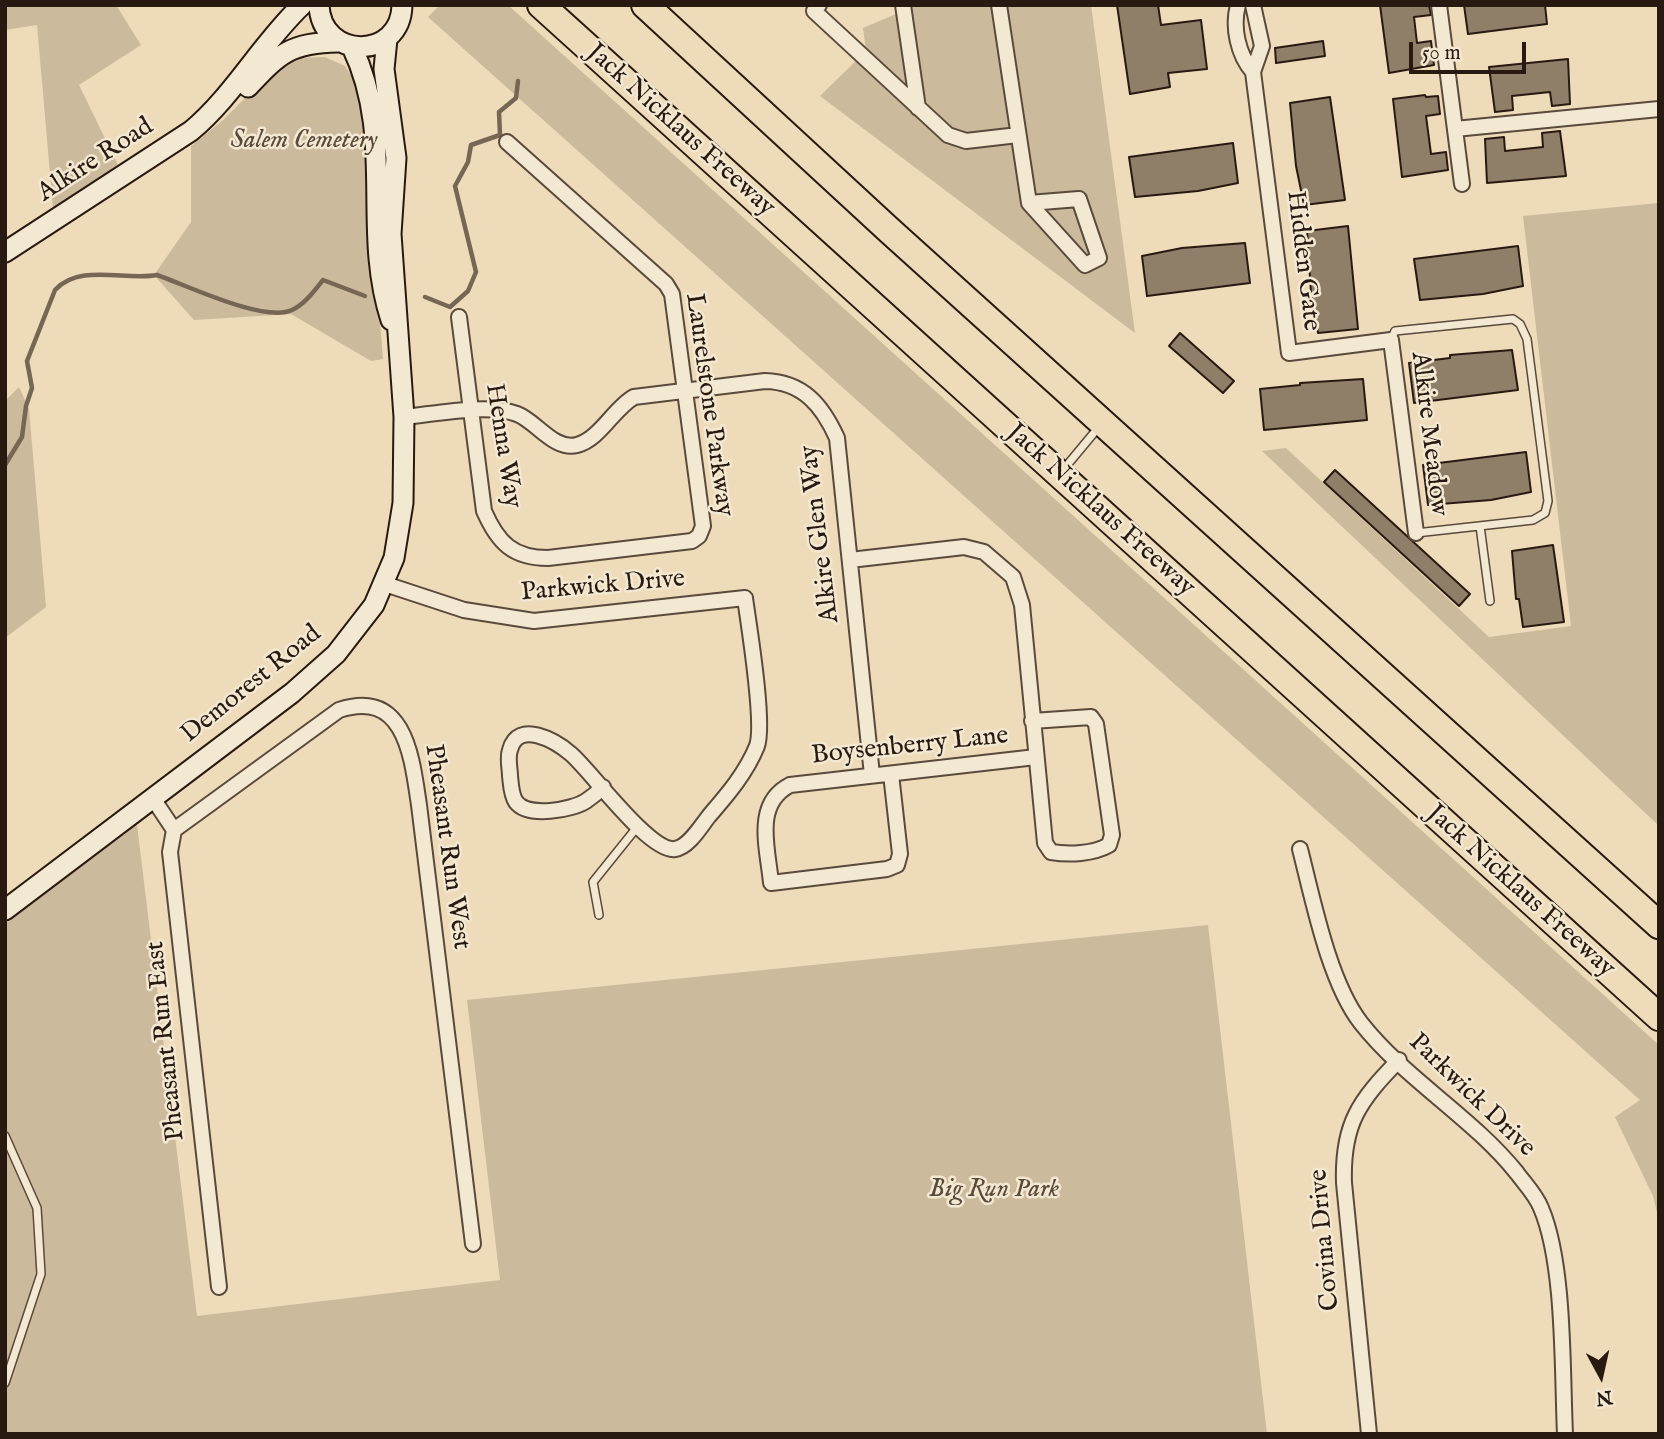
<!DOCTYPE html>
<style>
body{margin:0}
#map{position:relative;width:1664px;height:1439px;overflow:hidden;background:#eddbb9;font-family:"IM FELL English",serif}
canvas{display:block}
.frame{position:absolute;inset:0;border:7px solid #291a11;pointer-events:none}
.north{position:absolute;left:1566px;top:1341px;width:70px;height:70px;-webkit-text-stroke:5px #f3e8d2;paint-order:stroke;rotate:172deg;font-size:19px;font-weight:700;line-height:28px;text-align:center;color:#291a11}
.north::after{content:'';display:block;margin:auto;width:24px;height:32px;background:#291a11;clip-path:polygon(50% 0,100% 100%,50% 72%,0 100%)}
.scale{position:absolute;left:1409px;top:42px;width:117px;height:32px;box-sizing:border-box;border:4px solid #291a11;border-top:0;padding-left:9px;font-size:21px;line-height:24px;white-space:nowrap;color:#291a11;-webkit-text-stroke:5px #f3e8d2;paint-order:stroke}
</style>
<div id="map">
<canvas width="1664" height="1439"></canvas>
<div class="frame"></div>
<div class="north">N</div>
<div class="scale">50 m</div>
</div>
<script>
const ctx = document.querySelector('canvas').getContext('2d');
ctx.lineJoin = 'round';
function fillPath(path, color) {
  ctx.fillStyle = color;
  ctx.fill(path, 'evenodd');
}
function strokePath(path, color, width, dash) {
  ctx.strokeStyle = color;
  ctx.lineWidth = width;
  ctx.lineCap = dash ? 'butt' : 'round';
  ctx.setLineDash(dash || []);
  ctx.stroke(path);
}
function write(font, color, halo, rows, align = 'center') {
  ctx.font = font + ' "IM FELL English",serif';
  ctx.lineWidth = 5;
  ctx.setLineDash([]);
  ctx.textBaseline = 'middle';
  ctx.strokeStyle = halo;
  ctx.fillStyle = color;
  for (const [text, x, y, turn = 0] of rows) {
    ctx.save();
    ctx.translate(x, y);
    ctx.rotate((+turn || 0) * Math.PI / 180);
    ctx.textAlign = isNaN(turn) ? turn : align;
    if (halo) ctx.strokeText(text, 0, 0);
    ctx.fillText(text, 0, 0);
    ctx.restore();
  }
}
const green = new Path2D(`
 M5,5H116L141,45L79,85L118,165L53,208L37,25L5,30Z
 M440,5H508L1659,1045V1221L1653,1196L1615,1117L1640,1100L428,17Z
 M917,5H1091L1135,333L820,96L866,51L863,28Z
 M325,57L345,66L361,91L370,134L372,225L383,359L371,361L291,314L194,320L154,275L191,222V146L223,120L271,72L299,58Z
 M1659,203V826L1262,451L1286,448L1489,637L1571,626L1523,216Z
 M19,387L29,409L46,607L5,638V401Z
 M137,825L197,1316L500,1280L467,1000L1208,925L1267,1434H5V924Z`);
const stream = new Path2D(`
 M425,297L450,307L468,291L476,272L455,186L468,162L471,145L500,135L499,112L516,98L518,81
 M5,465L22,437L26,406L32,388L27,361L55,290C79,263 126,281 157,275C186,285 264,323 292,310C305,304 314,291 323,280L365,296`);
const building = new Path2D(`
 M1117,5H1158L1161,25L1201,20L1207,69L1168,73L1170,87L1130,94Z
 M1380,5H1429L1431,15L1414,17L1417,43L1431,41L1434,65L1389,73Z
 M1464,5H1545L1547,24L1468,34Z
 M1323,41L1325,56L1276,63L1275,48Z
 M1568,59L1570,104L1552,106L1550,92L1512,96L1513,110L1495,112L1489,67Z
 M1425,95L1426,97L1438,96L1440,114L1426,116L1431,154L1446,152L1448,170L1402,177L1393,99Z
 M1330,97L1345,200L1304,205L1296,166L1290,103Z
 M1560,131L1566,176L1487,183L1485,139L1504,137L1505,151L1543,147L1542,133Z
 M1233,143L1238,183L1198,191L1135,197L1129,157Z
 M1348,226L1358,329L1318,333L1311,293L1307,231Z
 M1245,243L1250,283L1147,296L1142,256L1182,248Z
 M1518,246L1523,286L1483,294L1420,300L1414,259Z
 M1180,333L1234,381L1223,393L1169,346Z
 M1512,350L1518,390L1414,403L1409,363L1450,358V355Z
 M1363,379L1367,420L1264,430L1260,389L1300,385V383Z
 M1526,452L1531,492L1491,500L1428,505L1423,465Z
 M1335,470L1470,594L1459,606L1324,482Z
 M1553,545L1564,622L1523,627L1519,599H1516L1512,551Z`);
const lane = new Path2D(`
 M1391,340L1395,331L1513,319L1520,324L1527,339L1548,501L1545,513L1533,520L1416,533
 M1063,470L1098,428
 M1480,526L1490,601
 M599,915L593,882L638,826
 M5,1136L37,1208L41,1274L5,1383`);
const street = new Path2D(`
 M819,5L814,11L948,135L966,141L1018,135
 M903,5L918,108
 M999,5L1029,203L1085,265L1099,258L1079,199L1029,203
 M1238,5C1232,27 1238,55 1253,72L1289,353L1391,340L1416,533
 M1253,5L1262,46L1253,72
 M1439,5L1462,184
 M1455,129L1659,109
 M459,317L484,511C498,543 513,558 548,558L692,541L699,536L703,526L672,294L666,284L507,142
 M404,417C435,414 488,403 517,414C536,421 554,451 577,445C600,439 614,408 634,397L765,381C803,382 822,405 837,438L872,775
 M850,560L964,547L984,552L1013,577L1022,605L1045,843L1051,852C1069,855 1093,854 1109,845L1112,835L1096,724L1091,717L1032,721
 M385,584L464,610L534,621L745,598C749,627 765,723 757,746C746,773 728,794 709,816C701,826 689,847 675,849C650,853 591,771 571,754C556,741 518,719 510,750C507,758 510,768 510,776C511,784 511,795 516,802C528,818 572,810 586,801C592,797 598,792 603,787
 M891,774L900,854L897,865L887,869L771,883C768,849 753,804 790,785L1036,757
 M152,797L174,830L170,852L219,1287
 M174,830L339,710C406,688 412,759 419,805L473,1244
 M1300,849C1313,900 1329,982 1361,1023C1405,1079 1472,1117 1517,1173C1525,1184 1536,1195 1541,1208C1565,1264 1562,1370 1565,1434
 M1369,1434L1344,1183C1342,1124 1359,1101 1399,1060`);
const secondary = new Path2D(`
 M319,5C321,60 401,61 402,5
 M352,47C396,139 361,228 391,320
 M248,87C280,53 290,43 338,42
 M5,252L191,131C234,95 261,44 302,5
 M5,910L292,693L336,654L374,605L394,558L403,503L404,417L391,234L396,158L384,69L387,39`);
const highway = new Path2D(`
 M541,5L1659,1017
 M645,5L889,230L1659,925`);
const streetNames = [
 ["Jack Nicklaus Freeway",680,131,42],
 ["Alkire Road",96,161,-33],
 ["Hidden Gate",1302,261,83],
 ["Laurelstone Parkway",708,405,82],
 ["Alkire Meadow",1428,434,83],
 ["Henna Way",502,446,81],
 ["Jack Nicklaus Freeway",1100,511,42],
 ["Alkire Glen Way",821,534,-97],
 ["Parkwick Drive",603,587,-5],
 ["Demorest Road",252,685,-39],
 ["Boysenberry Lane",910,747,-6],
 ["Pheasant Run West",446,847,82],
 ["Jack Nicklaus Freeway",1520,892,42],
 ["Pheasant Run East",167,1041,-96],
 ["Parkwick Drive",1471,1096,44],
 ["Covina Drive",1326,1240,-95]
];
const parkNames = [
 ["Salem Cemetery",304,142],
 ["Big Run Park",994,1191]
];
fillPath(green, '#ccba9c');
strokePath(stream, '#766654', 4.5);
fillPath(building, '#8f7e68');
strokePath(building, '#291a11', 2);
strokePath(lane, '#5a4a3b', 10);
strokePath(street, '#5a4a3b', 18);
strokePath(secondary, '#291a11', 23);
strokePath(highway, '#291a11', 30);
strokePath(lane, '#f3e8d2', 7);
strokePath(street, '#f3e8d2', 14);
strokePath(secondary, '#f3e8d2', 19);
strokePath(highway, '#eddbb9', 26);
write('26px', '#291a11', '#f3e8d2', streetNames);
write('italic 26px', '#5a4a3b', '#f3e8d2', parkNames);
</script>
